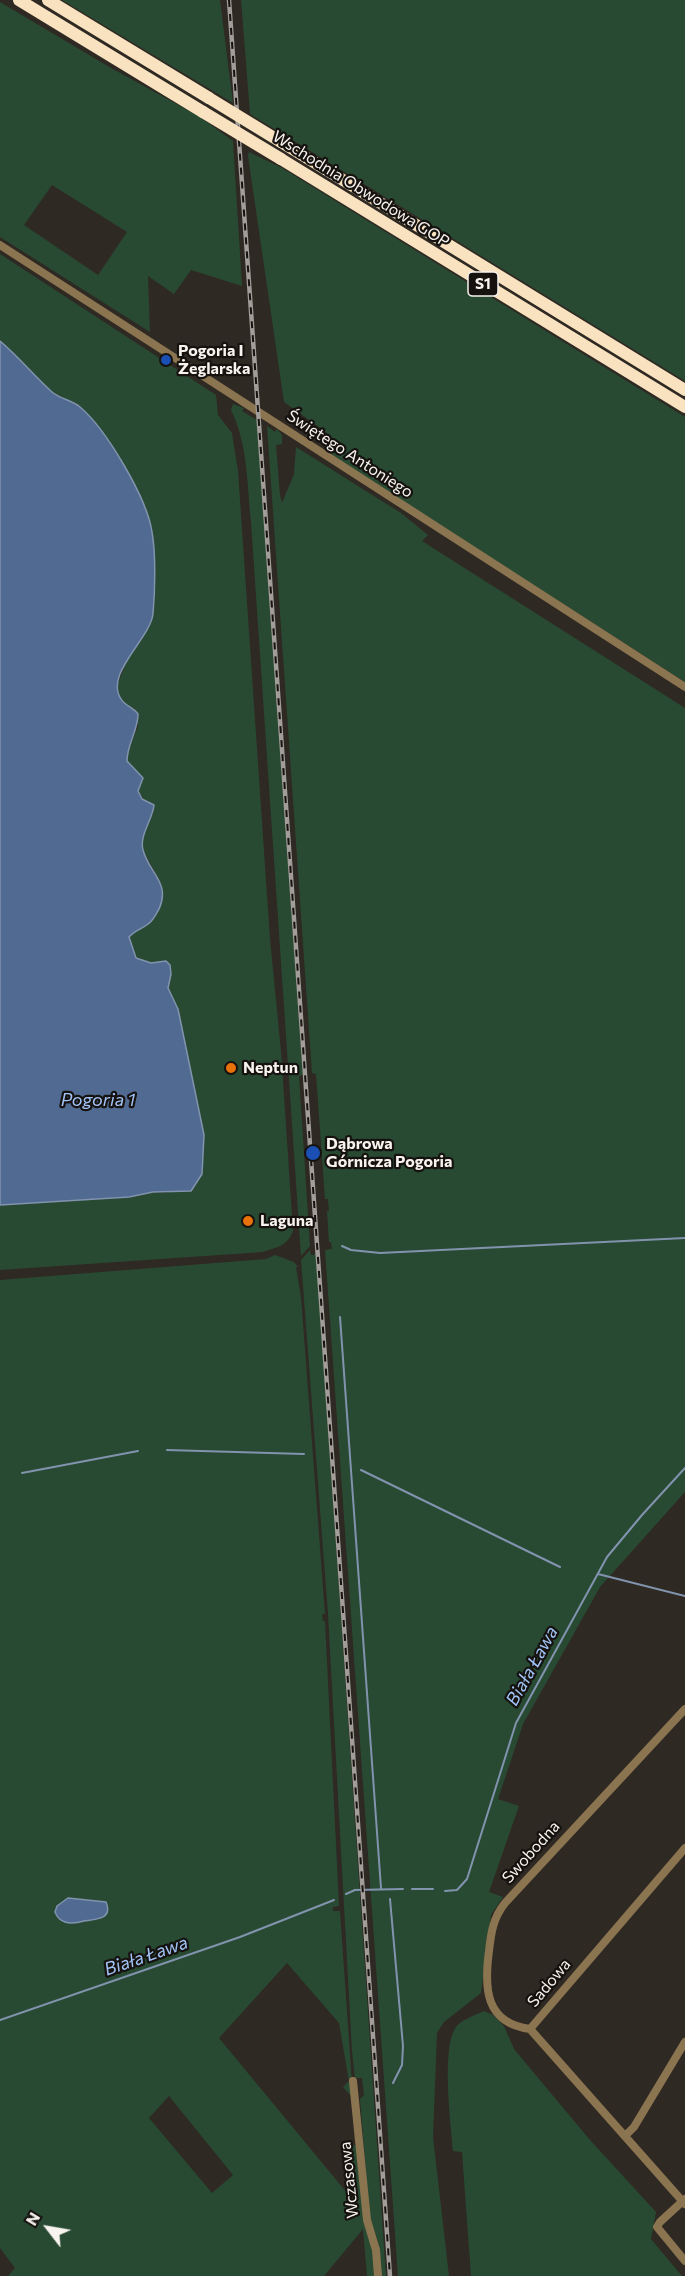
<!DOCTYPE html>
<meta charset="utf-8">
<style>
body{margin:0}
#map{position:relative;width:685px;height:2276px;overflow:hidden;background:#2f2923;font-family:Commissioner,sans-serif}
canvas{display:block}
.north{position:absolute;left:18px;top:2198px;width:60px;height:60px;-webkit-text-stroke:4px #15120f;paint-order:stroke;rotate:301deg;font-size:16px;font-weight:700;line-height:24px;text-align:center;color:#f8f3ef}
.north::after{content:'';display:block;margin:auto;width:21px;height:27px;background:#f8f3ef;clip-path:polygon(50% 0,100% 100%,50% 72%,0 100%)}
</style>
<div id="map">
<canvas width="685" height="2276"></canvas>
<div class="north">N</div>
</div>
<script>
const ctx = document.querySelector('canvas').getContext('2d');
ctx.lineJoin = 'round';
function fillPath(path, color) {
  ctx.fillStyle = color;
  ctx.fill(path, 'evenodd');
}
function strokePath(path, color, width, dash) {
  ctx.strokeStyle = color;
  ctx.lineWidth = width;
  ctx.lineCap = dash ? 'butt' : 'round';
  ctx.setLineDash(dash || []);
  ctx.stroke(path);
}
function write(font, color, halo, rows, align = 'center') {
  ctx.font = font + ' Commissioner,sans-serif';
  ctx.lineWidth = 4.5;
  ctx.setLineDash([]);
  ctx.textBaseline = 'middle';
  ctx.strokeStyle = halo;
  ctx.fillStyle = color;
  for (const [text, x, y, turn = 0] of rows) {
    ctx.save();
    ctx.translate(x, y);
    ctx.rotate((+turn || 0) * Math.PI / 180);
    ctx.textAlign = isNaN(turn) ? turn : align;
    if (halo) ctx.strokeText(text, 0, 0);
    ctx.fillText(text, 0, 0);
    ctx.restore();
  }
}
const green = new Path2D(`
 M62,0H220L233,103Z
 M241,0H685V381L250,114Z
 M0,2L111,68L200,117L233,141L242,286L191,270L174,294L148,276L150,332L0,237ZM52,185L127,232L98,275L24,225Z
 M249,152L282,168L685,417V682L331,455L326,432L284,402L248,156Z
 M0,254L216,395L218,415L232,433L238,471L270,939L281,1051L293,1231C287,1247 276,1247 263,1252L0,1270V1205L129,1197L153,1192L167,1193L190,1068L178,1009L168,988L169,984L151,963L136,958L129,937C137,928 148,926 154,917C170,895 160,882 149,861C147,858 143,852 143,849C141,838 149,822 153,813L138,791L143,778L127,761V754L138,726L135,709L122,702L117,693V686L129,655L143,637L153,615L154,550L152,530L144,506L117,454L96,425L80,407L53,393L0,341Z
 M233,404L244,408L242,411L257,420L258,437L303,1075L299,1076L310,1246L301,1256L251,522C247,484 248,445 231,410Z
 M267,426L275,432L277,429L282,435V444L276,445L280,495L282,503L294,474L296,447L401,513L428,535L422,541L685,708V1492L600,1587L523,1724L498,1799L519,1806L489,1892L503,1897L491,1915L481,1993L444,2022L437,2033L433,2137L449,2276H398L325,1250L332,1249L331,1242H329L327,1211H329L328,1199H325L316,1074L312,1073Z
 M310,1250L311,1255H314L316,1251L386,2276H380L378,2241L370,2220L360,2099L364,2095L362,2078H355L352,2051L328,1614L301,1260Z
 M275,1255L294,1262L298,1267H296L301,1297L325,1614H322L323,1621H325L339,1906L333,1907V1911H340L353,2098L343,2087L349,2081L339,2023L287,1963L219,2038L352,2199L353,2197L347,2140L358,2148L374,2249L375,2276H367L363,2229L324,2276H8L15,2268L0,2248V1280L266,1259ZM169,2096L233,2175L212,2193L149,2118Z
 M484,2011L493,2015L504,2026L514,2049L590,2140L656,2212L651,2239L682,2276H471L462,2152L453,2151C451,2125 441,2047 456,2027C461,2020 475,2015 484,2011Z`);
const water = new Path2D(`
 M0,341C19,357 34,376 52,392C60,399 72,400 80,407C106,429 147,498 152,532C156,554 155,592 153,614C150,639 104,674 121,699C125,706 133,707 138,714C138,731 127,744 127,761L143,778L138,791L142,799L154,805C153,819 139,835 143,850C149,873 171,883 159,909C156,914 153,921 148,924C142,929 135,930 129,937L136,958L151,963L166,961L170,965L171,974L168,988L178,1009L204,1135L202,1174L191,1191L153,1192L129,1197L0,1205Z
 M68,1898L106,1902C113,1919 97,1919 84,1921C77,1923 71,1924 65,1922C59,1920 57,1917 55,1912L57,1906Z`);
const stream = new Path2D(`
 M342,1246L351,1250L380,1253L685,1238
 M340,1317L381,1888
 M167,1450L304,1454
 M361,1470L560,1567
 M22,1473L138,1451
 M598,1574L685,1596
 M412,1889H433
 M445,1891L457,1890L467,1879L516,1723L607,1557L642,1515L685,1468
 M346,1894L355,1890L403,1889
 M390,1899L403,2046L402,2065L393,2083
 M0,2020L240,1937L334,1900`);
const minor = new Path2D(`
 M0,245L685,687
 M530,2029C485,2023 484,1988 489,1951C491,1933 493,1918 505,1903L685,1709
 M530,2029L685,1848
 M530,2029L685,2204
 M353,2081L367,2220L376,2250L378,2276
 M625,2136L634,2127L685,2042
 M685,2199L660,2222L657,2227L685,2261`);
const highway = new Path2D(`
 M19,0L203,112
 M48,0L209,98
 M281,142L685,390
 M281,159L685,407`);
const rail = new Path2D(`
 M229,0L390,2276`);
const highwayBridge = new Path2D(`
 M209,98L281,142
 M203,112L281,159`);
const markers = [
 [166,360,6,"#1a4fb4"],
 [231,1068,6,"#e8710a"],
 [313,1153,8,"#1a4fb4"],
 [248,1221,6,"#e8710a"]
];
const shields = [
 [483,284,30]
];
const shieldNames = [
 ["S1",483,284]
];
const streetNames = [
 ["Wschodnia Obwodowa GOP",361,189,32],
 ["Świętego Antoniego",350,454,33],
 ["Swobodna",531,1852,-48],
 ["Sadowa",549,1983,-50],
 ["Wczasowa",349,2180,-96]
];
const poiNames = [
 ["Pogoria I",178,351],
 ["Żeglarska",178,369],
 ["Neptun",243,1068],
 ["Dąbrowa",326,1144],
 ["Górnicza Pogoria",326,1162],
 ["Laguna",260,1221]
];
const waterNames = [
 ["Pogoria 1",98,1100],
 ["Biała Ława",532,1666,-61],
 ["Biała Ława",146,1956,-19]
];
fillPath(green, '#284a33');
fillPath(water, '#506a92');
strokePath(water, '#8293ae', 1.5);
strokePath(stream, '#8293ae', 2);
strokePath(minor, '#8b7450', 8);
strokePath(highway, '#f9e2bf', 12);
strokePath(rail, '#a29d98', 4.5);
strokePath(rail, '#15120f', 2, [7]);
strokePath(highwayBridge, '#f9e2bf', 12);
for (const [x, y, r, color] of markers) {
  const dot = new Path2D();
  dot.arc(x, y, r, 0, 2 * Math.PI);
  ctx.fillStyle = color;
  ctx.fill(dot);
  strokePath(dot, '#15120f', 2);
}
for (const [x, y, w] of shields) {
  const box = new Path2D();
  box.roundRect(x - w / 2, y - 12, w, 24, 4.5);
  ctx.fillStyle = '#15120f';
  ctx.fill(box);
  strokePath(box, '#f8f3ef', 1.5);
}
write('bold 15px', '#f8f3ef', null, shieldNames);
write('16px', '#f8f3ef', '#15120f', streetNames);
write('bold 16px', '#f8f3ef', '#15120f', poiNames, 'left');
write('italic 18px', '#a2c3f6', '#15120f', waterNames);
</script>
